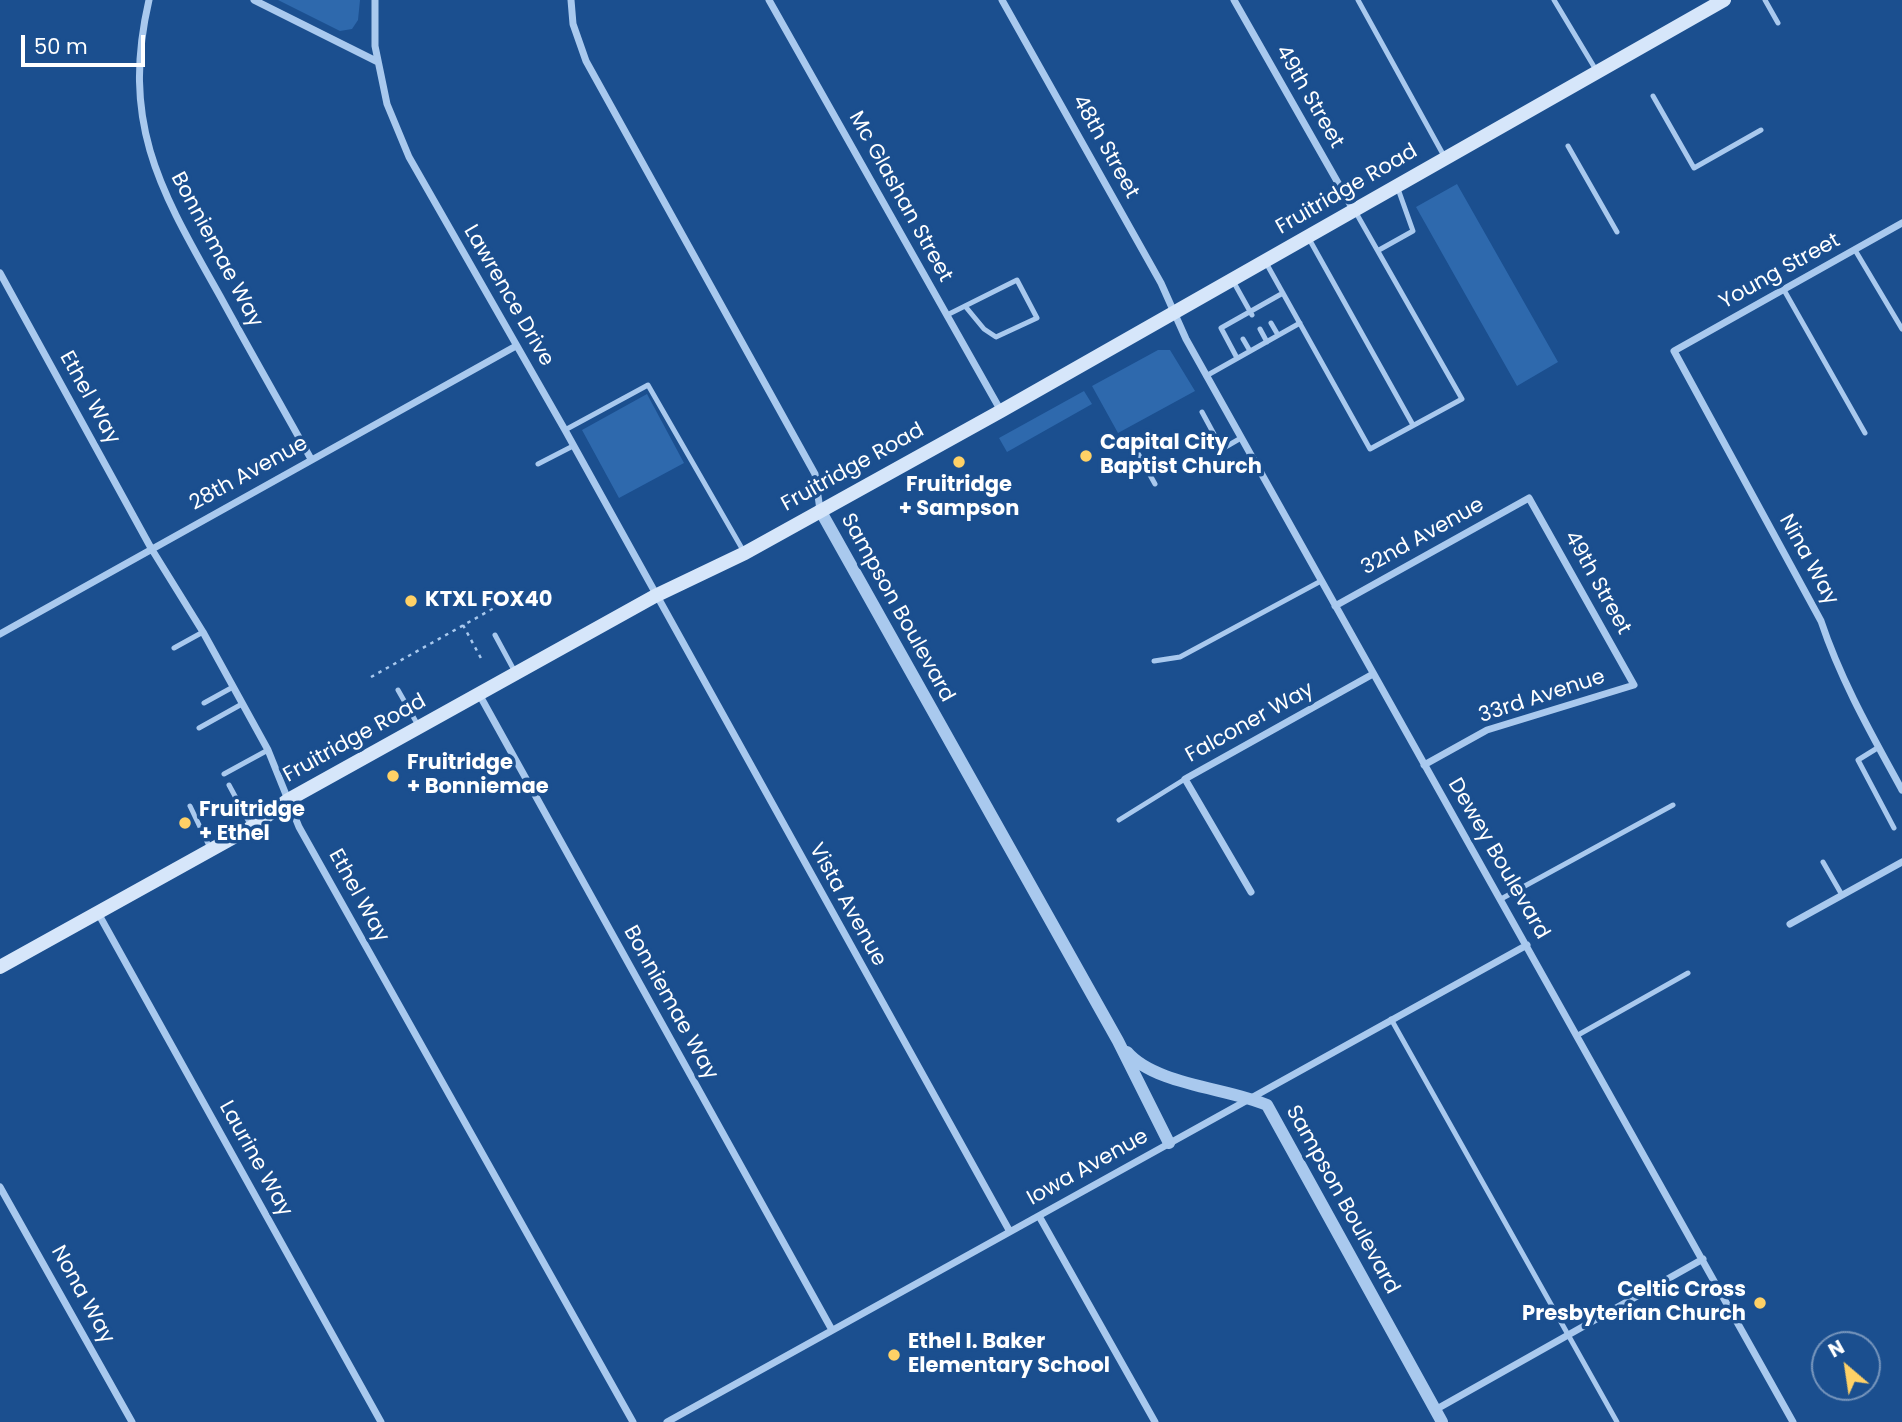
<!DOCTYPE html>
<style>
body{margin:0}
#map{position:relative;width:1902px;height:1422px;overflow:hidden;background:#1b4f8f;font-family:Poppins,sans-serif}
canvas{display:block}
.north{position:absolute;left:1811px;top:1331px;width:70px;height:70px;box-sizing:border-box;background:#1b4f8f;border:2px solid #7695bc;border-radius:50%;rotate:331deg;font-size:19px;font-weight:700;line-height:28px;text-align:center;color:#fff}
.north::after{content:'';display:block;margin:auto;width:24px;height:32px;background:#ffd166;clip-path:polygon(50% 0,100% 100%,50% 72%,0 100%)}
.scale{position:absolute;left:21px;top:35px;width:124px;height:32px;box-sizing:border-box;border:4px solid #fff;border-top:0;padding-left:9px;font-size:21px;line-height:24px;white-space:nowrap;color:#fff;-webkit-text-stroke:5px #1b4f8f;paint-order:stroke}
</style>
<div id="map">
<canvas width="1902" height="1422"></canvas>
<div class="north">N</div>
<div class="scale">50 m</div>
</div>
<script>
const ctx = document.querySelector('canvas').getContext('2d');
ctx.lineJoin = 'round';
function fillPath(path, color) {
  ctx.fillStyle = color;
  ctx.fill(path, 'evenodd');
}
function strokePath(path, color, width, dash) {
  ctx.strokeStyle = color;
  ctx.lineWidth = width;
  ctx.lineCap = dash ? 'butt' : 'round';
  ctx.setLineDash(dash || []);
  ctx.stroke(path);
}
function write(font, color, halo, rows, align = 'center') {
  ctx.font = font + ' Poppins,sans-serif';
  ctx.lineWidth = 7;
  ctx.setLineDash([]);
  ctx.textBaseline = 'middle';
  ctx.strokeStyle = halo;
  ctx.fillStyle = color;
  for (const [text, x, y, turn = 0] of rows) {
    ctx.save();
    ctx.translate(x, y);
    ctx.rotate((+turn || 0) * Math.PI / 180);
    ctx.textAlign = isNaN(turn) ? turn : align;
    if (halo) ctx.strokeText(text, 0, 0);
    ctx.fillText(text, 0, 0);
    ctx.restore();
  }
}
const green = new Path2D(`
 M278,0H360L358,20L352,29L340,31Z
 M1457,184L1558,362L1517,386L1416,207Z
 M1158,350H1170L1195,391L1118,433L1092,386Z
 M1084,391L1092,404L1007,452L999,438Z
 M647,394L684,463L619,498L582,430Z`);
const path = new Path2D(`
 M463,625L483,662
 M371,677L503,603`);
const service = new Path2D(`
 M1358,0L1444,156
 M1554,0L1596,70
 M1765,0L1778,23
 M1653,96L1694,168L1761,130
 M1568,146L1617,232
 M1308,237L1413,425
 M1379,250L1413,231L1397,186
 M1855,250L1902,329
 M1265,261L1370,449L1462,399L1355,211
 M1233,281L1252,315
 M1784,290L1865,433
 M947,315L1017,280L1037,318L996,337L984,329L965,306
 M1271,323L1278,335
 M1260,329L1267,342
 M1243,339L1250,351
 M1237,358L1221,328L1283,293
 M1206,376L1300,323
 M1202,412L1222,449L1241,438
 M565,430L648,385L744,552
 M1135,448L1155,484
 M538,464L573,446
 M495,635L515,672
 M174,648L203,632
 M1154,661L1180,657L1321,581
 M398,690L419,727
 M204,703L233,687
 M199,728L242,704
 M1879,747L1858,760L1894,828
 M224,774L268,750
 M229,785L250,824
 M190,806L210,848
 M1119,820L1185,779
 M1823,862L1842,895
 M1501,899L1673,805
 M1391,1019L1617,1422
 M1578,1035L1688,973`);
const minor = new Path2D(`
 M149,0C120,125 161,191 220,296C250,351 281,405 311,459
 M254,0L378,62
 M375,0V46L387,104L409,157L565,430L1009,1230
 M571,0L573,24L586,61L815,474L820,510
 M769,0L1001,411
 M1002,0L1161,283L1186,339L1793,1422
 M1234,0L1354,211
 M1902,223L1674,351L1821,621C1841,681 1872,735 1902,790
 M0,273L151,548L203,632L268,750L299,827L633,1422
 M1335,606L1529,498L1634,685L1487,730L1424,765
 M0,634L516,346
 M479,694L832,1330
 M1251,892L1185,779L1373,674
 M98,913L381,1422
 M1790,924L1902,862
 M0,1187L132,1422
 M1039,1216L1155,1422
 M1435,1410L1703,1259
 M667,1422L1527,945`);
const tertiary = new Path2D(`
 M820,510L1118,1041L1169,1143
 M1127,1052C1155,1085 1228,1088 1267,1105L1442,1422`);
const secondary = new Path2D(`
 M0,967L252,827L288,800L655,596L745,553L1001,411L1724,0`);
const markers = [
 [1086,456,7,"#ffd166"],
 [959,462,7,"#ffd166"],
 [411,601,7,"#ffd166"],
 [393,776,7,"#ffd166"],
 [185,823,7,"#ffd166"],
 [1760,1303,7,"#ffd166"],
 [894,1355,7,"#ffd166"]
];
const streetNames = [
 ["49th Street",1309,97,60],
 ["48th Street",1105,147,61],
 ["Fruitridge Road",1347,190,-30],
 ["Mc Glashan Street",900,197,61],
 ["Bonniemae Way",216,250,62],
 ["Young Street",1780,272,-29],
 ["Lawrence Drive",508,296,60],
 ["Ethel Way",89,398,61],
 ["Fruitridge Road",853,468,-29],
 ["28th Avenue",249,474,-29],
 ["32nd Avenue",1423,537,-29],
 ["Nina Way",1808,560,61],
 ["49th Street",1597,583,61],
 ["Sampson Boulevard",897,608,61],
 ["33rd Avenue",1542,697,-18],
 ["Falconer Way",1250,723,-29],
 ["Fruitridge Road",355,739,-29],
 ["Dewey Boulevard",1498,859,60],
 ["Ethel Way",358,896,61],
 ["Vista Avenue",847,905,61],
 ["Bonniemae Way",670,1003,61],
 ["Laurine Way",255,1159,61],
 ["Iowa Avenue",1088,1168,-29],
 ["Sampson Boulevard",1342,1200,61],
 ["Nona Way",82,1295,61]
];
const poiNames = [
 ["Capital City",1100,444],
 ["Baptist Church",1100,468],
 ["Fruitridge",959,486,"center"],
 ["+ Sampson",959,510,"center"],
 ["KTXL FOX40",425,601],
 ["Fruitridge",407,764],
 ["+ Bonniemae",407,788],
 ["Fruitridge",199,811],
 ["+ Ethel",199,835],
 ["Celtic Cross",1746,1291,"right"],
 ["Presbyterian Church",1746,1315,"right"],
 ["Ethel I. Baker",908,1343],
 ["Elementary School",908,1367]
];
fillPath(green, '#2e69ad');
strokePath(path, '#a9c9ee', 2.5, [3.5, 5]);
strokePath(service, '#a9c9ee', 5);
strokePath(minor, '#a9c9ee', 7);
strokePath(tertiary, '#a9c9ee', 12);
strokePath(secondary, '#d6e6fa', 14);
for (const [x, y, r, color] of markers) {
  const dot = new Path2D();
  dot.arc(x, y, r, 0, 2 * Math.PI);
  ctx.fillStyle = color;
  ctx.fill(dot);
  strokePath(dot, '#1b4f8f', 2.5);
}
write('21px', '#fff', '#1b4f8f', streetNames);
write('bold 21px', '#fff', '#1b4f8f', poiNames, 'left');
</script>
